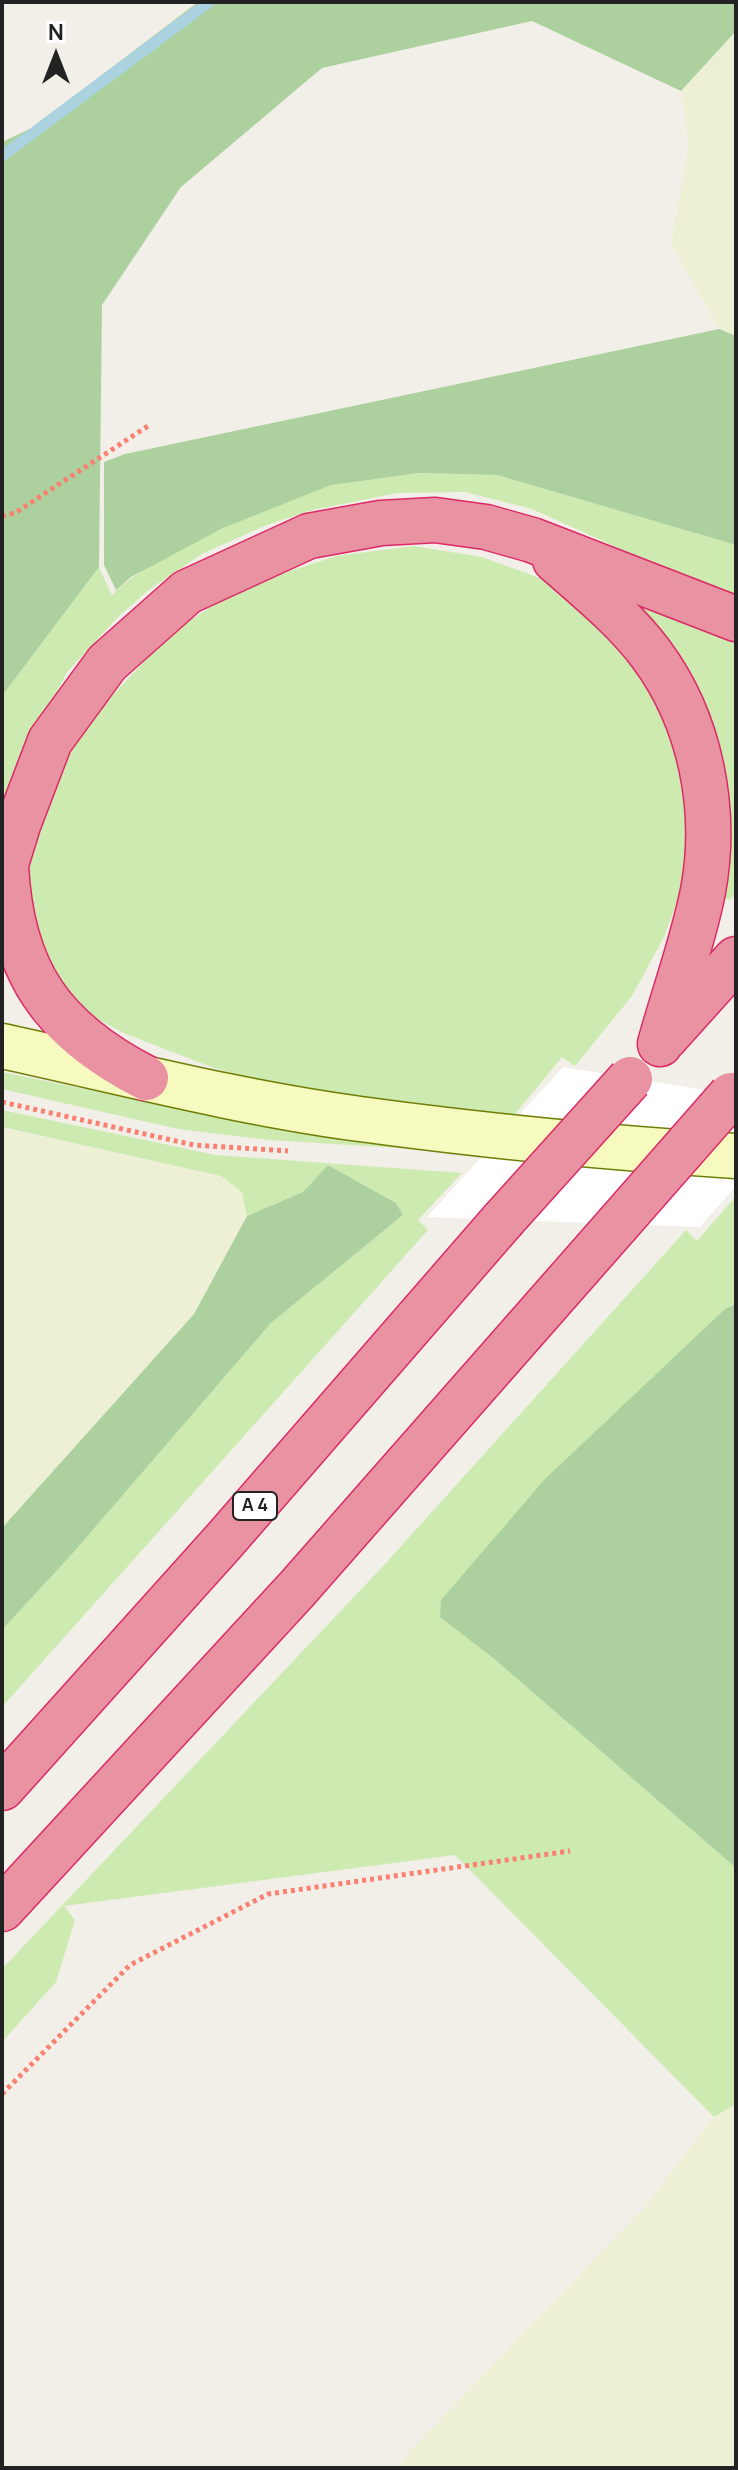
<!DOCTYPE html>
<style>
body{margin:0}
#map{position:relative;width:738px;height:2470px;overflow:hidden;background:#f2efe9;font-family:Manrope,sans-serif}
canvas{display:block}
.frame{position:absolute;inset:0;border:4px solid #222;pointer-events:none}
.north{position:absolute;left:16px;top:16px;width:80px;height:80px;-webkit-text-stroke:6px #fff;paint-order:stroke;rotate:0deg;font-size:22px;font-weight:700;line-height:32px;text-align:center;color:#222}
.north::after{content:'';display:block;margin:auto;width:28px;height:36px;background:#222;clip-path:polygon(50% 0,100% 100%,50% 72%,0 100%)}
</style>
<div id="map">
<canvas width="738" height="2470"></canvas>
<div class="frame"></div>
<div class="north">N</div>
</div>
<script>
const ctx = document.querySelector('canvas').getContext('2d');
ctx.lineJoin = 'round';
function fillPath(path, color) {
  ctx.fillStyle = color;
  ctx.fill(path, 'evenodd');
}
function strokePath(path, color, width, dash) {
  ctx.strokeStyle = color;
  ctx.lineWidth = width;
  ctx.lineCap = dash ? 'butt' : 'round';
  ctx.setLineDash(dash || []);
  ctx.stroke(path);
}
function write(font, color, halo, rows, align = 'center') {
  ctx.font = font + ' Manrope,sans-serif';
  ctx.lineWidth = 6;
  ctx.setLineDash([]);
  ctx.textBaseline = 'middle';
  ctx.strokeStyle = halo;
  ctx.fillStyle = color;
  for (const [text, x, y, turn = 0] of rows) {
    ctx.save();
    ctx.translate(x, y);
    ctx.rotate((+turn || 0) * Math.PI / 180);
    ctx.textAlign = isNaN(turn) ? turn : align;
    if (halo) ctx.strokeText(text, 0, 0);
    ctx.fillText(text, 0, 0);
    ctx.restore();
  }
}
const farmland = new Path2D(`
 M736,31V336L719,329L671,244L689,144L681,91Z
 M2,1128L221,1176L242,1192L247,1216L194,1314L2,1528Z
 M736,2104V2468H398L410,2451L644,2208L714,2117Z`);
const grass = new Path2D(`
 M419,473L497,475L736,545V606L695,589L612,545L532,509L465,492L397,493L313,510L264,526L202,554L150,589L119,616L67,672L20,762L2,807V696L99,567L112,596C129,567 297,491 334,484C362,479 391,477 419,473Z
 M413,546L482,557L556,584L612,630L660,692L690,774L685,881L664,937L632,996L575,1066L562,1057L510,1120L278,1085L214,1068L126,1034L82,1011L57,989L27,922L26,888L32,851L68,756L93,716L174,630L245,586L336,556Z
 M609,580L736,643V893L730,900L714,894L722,864Z
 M2,1072L177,1108L431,1150L269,1140L178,1129L2,1089Z
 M2,1110L216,1155L462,1173L418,1220L428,1230L2,1707V1630L73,1553L271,1323L403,1215L396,1203L328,1165L303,1192L247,1216L242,1192L221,1176L2,1127Z
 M736,1196V1304L725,1309L440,1616L493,1658L736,1868V2104L714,2117L455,1855L64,1906L75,1920L56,1982L2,2042V1969L385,1564L686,1230L697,1241Z`);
const forest = new Path2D(`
 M198,2H736V31L681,91L532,21L322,68L181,187L102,305L99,567L2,696V142L32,128Z
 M719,329L736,336V545L497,475L419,473L331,485L223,528L131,577L116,590L104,565V462L125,454Z
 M328,1165L396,1203L403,1215L271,1323L73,1553L2,1630V1528L194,1314L247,1216L303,1192Z
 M736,1304V1868L493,1658L440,1617L441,1600L545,1479L725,1309Z`);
const pier = new Path2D(`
 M563,1067L736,1095V1186L700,1227L427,1217Z`);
const stream = new Path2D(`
 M2,156L209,2`);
const path = new Path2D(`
 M2,516L15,513L148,426
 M2,1102L194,1145L288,1151
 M2,2094L130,1965L268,1894L570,1851`);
const secondary = new Path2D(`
 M2,1046C121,1072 240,1103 360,1119C485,1136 610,1148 736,1156`);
const motorway = new Path2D(`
 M555,560C587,588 626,620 651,654C701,721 718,810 703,891C693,942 674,993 660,1044
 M6,865C11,971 52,1030 146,1078
 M2,877L18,825L50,741L107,663L187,592L309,536L381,523L435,520L486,527L532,540L736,619
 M665,1038L736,959
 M2,1788L224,1541L503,1220
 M2,1909L297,1589L617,1225`);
const motorwayBridge = new Path2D(`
 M503,1220L630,1079
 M617,1225L731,1095`);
const shields = [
 [255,1506,44]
];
const shieldNames = [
 ["A 4",255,1506]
];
fillPath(farmland, '#eef0d5');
fillPath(grass, '#cdebb0');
fillPath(forest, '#add19e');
fillPath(pier, '#fff');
strokePath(stream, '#aad3df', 11);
strokePath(secondary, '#707d05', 47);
strokePath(motorway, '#dc2a67', 47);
strokePath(path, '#fa8072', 5, [4, 4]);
strokePath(secondary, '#f7fabf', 44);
strokePath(motorway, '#e892a2', 44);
strokePath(motorwayBridge, '#dc2a67', 47, []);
strokePath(motorwayBridge, '#e892a2', 44);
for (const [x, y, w] of shields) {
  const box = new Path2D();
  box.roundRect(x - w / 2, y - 14, w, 28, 6);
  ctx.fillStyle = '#fff';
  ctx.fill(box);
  strokePath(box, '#222', 2);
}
write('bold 18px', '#222', null, shieldNames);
</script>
